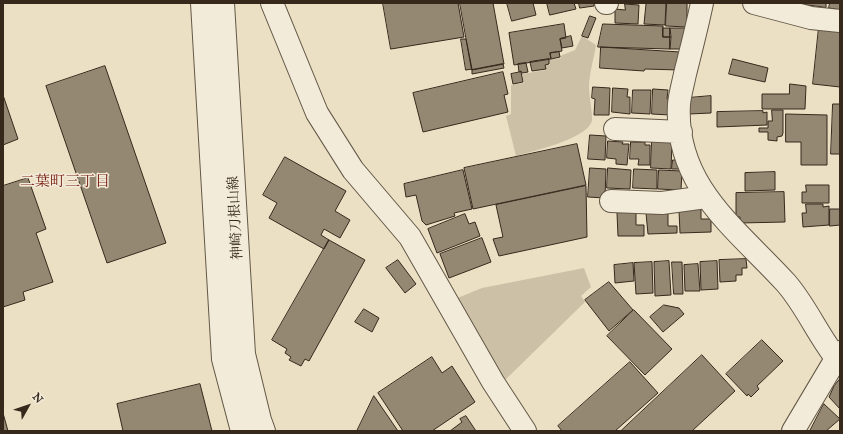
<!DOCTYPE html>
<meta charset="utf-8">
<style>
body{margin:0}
#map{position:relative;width:843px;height:434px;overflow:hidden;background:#ebe0c4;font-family:"IM FELL Great Primer",serif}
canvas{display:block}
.frame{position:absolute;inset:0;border:4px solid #36291c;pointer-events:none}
.north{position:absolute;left:8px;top:386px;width:40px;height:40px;-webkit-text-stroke:3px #f2ebd9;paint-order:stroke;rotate:50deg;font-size:11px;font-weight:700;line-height:16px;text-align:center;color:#36291c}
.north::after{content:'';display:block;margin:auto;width:14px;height:18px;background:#36291c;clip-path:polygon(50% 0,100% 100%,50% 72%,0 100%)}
</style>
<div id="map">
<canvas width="843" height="434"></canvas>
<div class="frame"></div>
<div class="north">N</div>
</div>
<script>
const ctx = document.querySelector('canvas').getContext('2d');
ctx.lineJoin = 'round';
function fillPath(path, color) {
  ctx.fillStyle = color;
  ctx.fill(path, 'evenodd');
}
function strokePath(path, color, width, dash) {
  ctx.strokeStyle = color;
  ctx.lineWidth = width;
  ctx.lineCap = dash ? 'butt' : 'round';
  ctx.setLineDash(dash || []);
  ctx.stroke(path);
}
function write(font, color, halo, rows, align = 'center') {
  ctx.font = font + ' "IM FELL Great Primer","Noto Serif JP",serif';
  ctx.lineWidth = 3;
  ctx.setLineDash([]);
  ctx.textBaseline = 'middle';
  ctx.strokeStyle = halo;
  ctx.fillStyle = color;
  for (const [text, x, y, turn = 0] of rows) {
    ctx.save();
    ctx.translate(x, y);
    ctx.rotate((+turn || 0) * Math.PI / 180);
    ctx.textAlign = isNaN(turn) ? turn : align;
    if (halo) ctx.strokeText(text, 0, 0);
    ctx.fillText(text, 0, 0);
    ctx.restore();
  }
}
const green = new Path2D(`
 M582,36L596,45C594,59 589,73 589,87C589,95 593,117 592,121C587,139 533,151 516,156L506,116L511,114V85L524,83L522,74L546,70V65H550L549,60L561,58L560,56L575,50Z
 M584,268L591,287L581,296L585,302L502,383L455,299L482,288Z`);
const building = new Path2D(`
 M383,3H458L464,37L391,49Z
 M460,3H493L504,64L472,70Z
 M507,3H533L536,15L512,21Z
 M547,3H574L576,9L550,15Z
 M579,3H594V6L580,8Z
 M655,3H666L665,25L644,24L646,4Z
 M667,3H687V27L666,26Z
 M793,3H826V7Z
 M830,3H840V10L829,8Z
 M625,4L639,5L638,24L615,23V9L625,10Z
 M590,16L596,18L588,38L582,36Z
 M564,24L566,38L560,39L562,51L550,53L551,59L514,65L509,33Z
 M603,24L663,26V37H671L670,49L598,47Z
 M819,27L840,29V87L813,84Z
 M663,28H670L671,37H663Z
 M670,28H688L682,49H670Z
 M571,36L573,46L562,48L560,39Z
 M461,39H466L472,69L466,70Z
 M601,47L680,52L679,70L645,69L644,71L600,68Z
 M559,52L560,57L551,59L550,53Z
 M549,59V64L545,65L546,69L532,71L530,62Z
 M733,59L768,68L765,82L729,74Z
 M526,63L528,72L522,73L521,71L519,72L518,64Z
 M503,64L504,68L472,74V70Z
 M105,66L166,243L107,263L46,86Z
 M503,72L508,94L504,95L508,112L423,132L413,93Z
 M521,72L523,82L513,84L511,74Z
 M790,84L806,86L805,109H762V94H789Z
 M593,87L610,88L609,115H594L595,99L592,98Z
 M613,88L628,89L627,97H630V114L612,112Z
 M653,89L668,90L667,99L671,98L670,115L652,114Z
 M633,90H651L650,114L632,113Z
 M3,95L18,139L3,145Z
 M711,96V113L689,114L688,98Z
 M833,104H840V154H831Z
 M772,110H783V133L782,136L777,137V141L768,140V132H759V128H768V121H772Z
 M763,111V113L767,112V125L717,127V112Z
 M786,114L827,115V165H801V142H786Z
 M590,135L606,136L605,160L588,159Z
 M608,141L623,142L622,144H629L627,165L616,164V159L607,158Z
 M652,141L672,142L671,169L651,168Z
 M631,142H645V145H650V165H638L639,159H630Z
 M577,144L586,185L473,209L464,168Z
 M285,157L346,191L335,211L350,220L340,238L324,229L321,235L329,240L324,249L269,218L277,203L263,195Z
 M673,160H680L679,169H672Z
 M590,168L606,169L605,198L588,197Z
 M608,168L631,170L630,189L607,188Z
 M634,169L657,170V189L633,188Z
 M463,170L472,209L454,213L455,216L426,225L422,221L416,195L406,197L404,184Z
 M659,170L682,171L681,190L658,189Z
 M775,172V190L745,191V173Z
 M28,178L46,229L36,233L53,282L23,292L25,300L3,307V186Z
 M806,185H829V203H802V192H806Z
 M586,186L587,237L499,256L493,239L503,237L496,205Z
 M784,192L785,222L740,223V217H736V193Z
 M806,204H823V207L829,206V225L803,227L802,213H806Z
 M701,209V219H711V232L680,233L679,210Z
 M830,209H840V225L830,226Z
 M636,212V225H644V236H618L617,213Z
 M668,212V226H677V233L648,234L646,213Z
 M465,214L469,224L475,222L480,236L437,253L428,229Z
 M482,238L491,262L449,278L440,254Z
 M329,240L365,260L309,361L305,359L301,366L289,360L291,357L285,353L287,349L272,340Z
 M746,259L747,268H742V275H736V281L720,282L719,260Z
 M398,260L416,284L405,293L386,268Z
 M669,261L671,295L655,296L654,262Z
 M717,261L718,289L701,290L700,262Z
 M652,262L653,293L636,294L634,263Z
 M672,262H682L683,294H674Z
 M633,263L634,281L615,283L614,265Z
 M698,264L700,291H685L684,265Z
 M609,282L633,310L609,331L585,300Z
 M664,305L679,308L684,314L663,332L650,317Z
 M364,309L379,318L372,332L355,322Z
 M634,310L672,349L645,375L607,336Z
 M762,340L783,361L757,386L759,389L751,397L748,394L747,396L726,374Z
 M702,355L735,391L692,431H621Z
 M432,357L442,373L452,366L475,402L432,431H403L378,393Z
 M630,362L658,393L615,431H562L558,426Z
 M840,379V409L829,397L834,386Z
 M200,384L212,431H123L117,404Z
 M374,396L398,431H357Z
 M824,404L840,419L826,431H810Z
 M3,413L8,431H3Z
 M466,416L476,431H450L462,422L460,419Z`);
const minor = new Path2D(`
 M202,3L223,359L242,431
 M223,3L244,354L260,420L264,431
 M272,3L317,113L353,170L410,237L493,382L525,431
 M606,3H607
 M702,3C697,27 691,50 685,74C683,84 680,94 679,104C674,186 737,229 786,283C807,307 819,338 840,363
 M754,3L811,18L840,21
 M615,129L681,132
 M611,201L662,203L706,197
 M793,431L840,352`);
const streetNames = [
 ["神崎刀根山線",236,218,-93]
];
const neighbourhoodNames = [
 ["二葉町三丁目",65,182]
];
fillPath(green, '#ccc1a7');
fillPath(building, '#948873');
strokePath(building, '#36291c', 1);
strokePath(minor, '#635746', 24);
strokePath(minor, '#f2ebd9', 22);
write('14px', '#36291c', '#f2ebd9', streetNames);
write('15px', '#7a1f14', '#f2ebd9', neighbourhoodNames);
</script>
